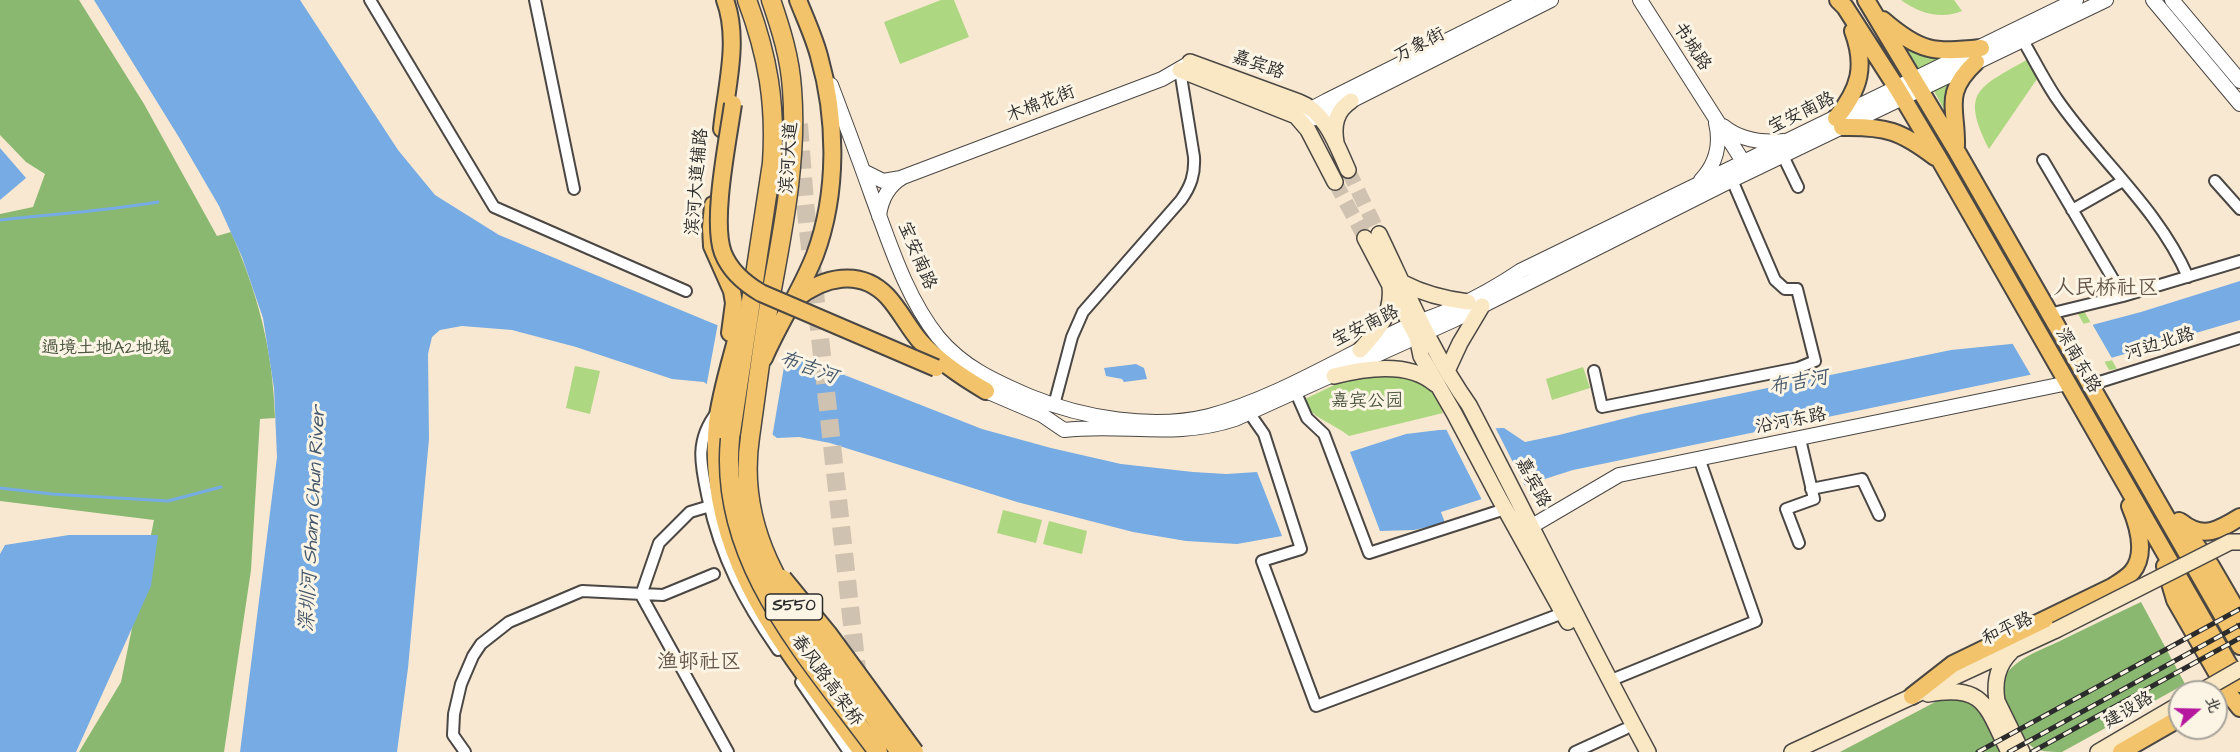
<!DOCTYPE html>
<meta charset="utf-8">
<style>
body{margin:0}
#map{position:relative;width:2240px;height:752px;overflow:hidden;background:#f8e8d1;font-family:"Architects Daughter","LXGW WenKai TC",sans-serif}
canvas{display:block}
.north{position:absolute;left:2168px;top:680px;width:60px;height:60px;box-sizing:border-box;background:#fcf5e5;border:2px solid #a8a49b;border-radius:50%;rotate:70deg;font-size:16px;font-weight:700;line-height:24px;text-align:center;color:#2b2b2b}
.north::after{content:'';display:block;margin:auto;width:21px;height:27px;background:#b5179e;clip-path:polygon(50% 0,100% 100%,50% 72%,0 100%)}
</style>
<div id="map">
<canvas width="2240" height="752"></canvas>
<div class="north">北</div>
</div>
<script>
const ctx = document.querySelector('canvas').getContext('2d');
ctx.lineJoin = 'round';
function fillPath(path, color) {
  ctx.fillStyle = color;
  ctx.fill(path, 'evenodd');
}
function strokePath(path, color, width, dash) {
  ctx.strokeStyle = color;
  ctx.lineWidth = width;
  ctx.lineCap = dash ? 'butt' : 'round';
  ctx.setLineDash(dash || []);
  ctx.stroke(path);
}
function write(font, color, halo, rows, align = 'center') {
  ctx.font = font + ' "Architects Daughter","LXGW WenKai TC",sans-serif';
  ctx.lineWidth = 6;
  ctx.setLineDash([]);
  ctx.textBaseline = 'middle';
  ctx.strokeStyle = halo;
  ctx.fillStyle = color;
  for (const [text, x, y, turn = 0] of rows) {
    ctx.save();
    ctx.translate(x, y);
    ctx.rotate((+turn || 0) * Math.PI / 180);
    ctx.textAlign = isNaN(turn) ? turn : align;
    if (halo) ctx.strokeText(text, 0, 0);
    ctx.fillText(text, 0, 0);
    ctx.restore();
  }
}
const green = new Path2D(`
 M941,0H954L969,37L900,64L884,22Z
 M1901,0H1954L1962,11C1941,20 1919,13 1901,0Z
 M1898,35L1948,56L1919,69Z
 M2028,59L2037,79L1989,149C1960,91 1978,88 2028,59Z
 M1955,77L1948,117L1933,89Z
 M2084,311L2117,369L2109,370L2077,312Z
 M575,366L600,371L590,414L566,408Z
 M1583,367L1590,388L1552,400L1546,379Z
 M1411,375L1435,388L1443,413L1349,436C1336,425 1310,417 1304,402L1305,399L1353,376Z
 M1003,510L1042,520L1036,543L997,533Z
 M1049,521L1087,531L1082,554L1043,544Z`);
const forest = new Path2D(`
 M0,0H79L144,104L217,236L231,232C258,294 273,350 275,418L260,419L251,570L224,752H79L121,682L154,520L0,501V214L33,207L45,174L26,162L0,135Z
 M2141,602L2185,684L2062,752C2034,752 2029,749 2015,724C2007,711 1996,687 2007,673C2020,656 2044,649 2062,640C2088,627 2114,615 2141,602Z
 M1952,698L1967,699L1977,705L2002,752H1840L1939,700Z`);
const water = new Path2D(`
 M94,0H300L398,150L435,195L499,235L712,323L982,429L1051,448L1121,464L1193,472L1226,474L1257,472L1282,536L1237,544L1186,541L1133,532L1017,502L830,443L799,437L777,438L704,382L672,379L576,347L512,330L462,326L440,330L432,337L428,354L429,439L408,668L397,752H240L277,457L274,388L263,318L242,257L219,206L180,139Z
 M0,148L26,178L0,200Z
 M2240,281V320L2111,358L1573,470L1441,512L1445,523L1414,530L1380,531L1350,452L1406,434L1439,430L1504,428L1525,442L1559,435L1642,414L1951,350L2011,344L2077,329L2141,312Z
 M1136,364L1144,368L1147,379L1124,382L1122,379L1106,376L1104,368Z
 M69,535H158L151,586L76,752H0V554L5,545Z`);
const pier = new Path2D(`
 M2091,322L2113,360L2032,377L2011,341Z
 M718,323L787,349L772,438L706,388Z
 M1494,425L1525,486L1508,494L1483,502L1445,427Z`);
const stream = new Path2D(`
 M0,220C53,214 106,211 158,202
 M0,488L52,494L168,501L221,487`);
const secondaryTunnel = new Path2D(`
 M1348,170L1379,234
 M1335,182L1365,238`);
const trunkTunnel = new Path2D(`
 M799,124L805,203L865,741`);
const minor = new Path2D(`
 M370,0L494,207L686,291
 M535,0L574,189
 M2022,39C2034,59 2044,80 2057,99C2099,160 2158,208 2188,277
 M1783,156L1798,187
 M2043,160L2123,296
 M2215,181L2240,209
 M2072,210L2123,181
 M2049,314L2123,296L2240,261
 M1594,371L1602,407L1798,368L1815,361L1797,289H1785L1775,280L1732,180
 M2090,385L2240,338
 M1296,393L1307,418L1324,434L1369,553L1505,509
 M1054,405L1072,337L1083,312L1181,200C1191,186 1195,174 1194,157L1180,70
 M717,412C694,441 701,466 708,499C721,558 744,601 778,650
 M1250,414L1264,434L1301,549L1262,561L1316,706L1563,613
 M1811,489L1862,479L1879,515
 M710,506L690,512L659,543L641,595L728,752
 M1799,543L1786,509L1814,499L1800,439
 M1609,681L1756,621L1699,458
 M801,682L849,752
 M465,752L453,735L454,714L461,684L473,656L481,644L509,622L582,591L663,595L714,574
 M1575,752L1625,729`);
const tertiary = new Path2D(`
 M1640,0L1744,163
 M2153,0L2240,104
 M2172,0L2240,81
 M831,85C845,122 859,159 872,196C890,244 906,297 938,337C963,367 994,381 1029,396C1083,418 1152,430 1209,416C1273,399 1337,360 1397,331C1415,322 1434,317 1452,309C1476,298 1498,286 1520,271L2076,0
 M1293,115L1303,119L1317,118L1551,0
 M1304,116L1309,110L1326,101L1528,0
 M1723,126C1740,140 1763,143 1784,141
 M863,171L883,181L901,178
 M1701,180C1716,164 1721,144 1716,123
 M879,216C881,200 889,185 903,177L1162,79L1188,64
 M986,391L1042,415L1064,430C1123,423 1175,439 1235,419L1456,319L1732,180L2106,0
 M1532,526L1619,475L2068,383`);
const secondary = new Path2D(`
 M1190,62L1299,102C1326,112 1337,146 1348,170
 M1180,70L1296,116L1308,130L1335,182
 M1336,142C1333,125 1336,111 1351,101
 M1379,234C1407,292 1432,353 1469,405C1529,520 1586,638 1648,752
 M1365,238L1417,337L1421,356L1454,413L1499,498L1568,622
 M1403,283C1424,294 1444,299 1468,302
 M1360,350C1377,331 1393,315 1390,287
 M1447,371L1460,343L1482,306
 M1334,376C1365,368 1409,361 1435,384
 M2011,652C1997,666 1994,682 1997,701L2022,752
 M1928,694C1986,684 1986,707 2009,752
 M1792,752L2056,630
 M2098,752L2180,704`);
const primary = new Path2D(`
 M1838,0L1845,7L1897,88L1941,162L2240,684
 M1866,0L1956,150L2240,646
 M1883,20C1920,52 1933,53 1981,48
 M1836,118C1860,89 1866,66 1853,31
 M1842,127C1886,126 1901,131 1935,157
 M722,129C726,88 740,40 725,0
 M1956,146C1957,108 1942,94 1976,62
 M713,205L711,227L712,246L732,291L734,303L730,333
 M796,299C823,277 860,268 887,296C900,310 908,327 920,341C939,362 962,377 986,391
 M741,321C733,355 721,389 717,423C704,558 788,651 862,752
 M764,358C779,323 801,291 815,255C838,193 837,119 819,56C814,37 805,18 798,0
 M2179,521L2211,566L2240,616
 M2181,522C2203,540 2219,530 2240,517
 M2165,566L2175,600L2229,694L2240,708
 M1912,696L1953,664L2112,587C2118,583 2127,578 2132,572C2147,554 2138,525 2130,506
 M2121,752L2180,718`);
const trunk = new Path2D(`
 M750,437C756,395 761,353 768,311C781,238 798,163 792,89C790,58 781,29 771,0
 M730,439L772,163C776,104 768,56 747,0`);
const rail = new Path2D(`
 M1978,752L2240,609
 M2009,752L2240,625
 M2032,752L2240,638`);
const secondaryBridge = new Path2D(`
 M2056,630L2230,542H2240
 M2200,692L2240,669`);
const primaryBridge = new Path2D(`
 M733,104C728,140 711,221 723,253C730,271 744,283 761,293L936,368
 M783,578L828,633L915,752`);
const trunkBridge = new Path2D(`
 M750,437C736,530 784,597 837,667C859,695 879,723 900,752
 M730,439C718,563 810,659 878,752`);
const shields = [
 [794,607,57]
];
const shieldNames = [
 ["S550",794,607]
];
const streetNames = [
 ["万象街",1420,46,-27],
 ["书城路",1691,47,57],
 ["嘉宾路",1258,66,19],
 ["木棉花街",1041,105,-21],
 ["宝安南路",1802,114,-26],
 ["滨河大道",790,158,-86],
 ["滨河大道辅路",698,182,-85],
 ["宝安南路",916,256,67],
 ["宝安南路",1366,327,-26],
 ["河边北路",2160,345,-17],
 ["深南东路",2077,361,60],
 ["沿河东路",1791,422,-11],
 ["嘉宾路",1532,483,62],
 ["和平路",2008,630,-25],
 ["春风路高架桥",826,681,54],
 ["建设路",2129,711,-31]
];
const parkNames = [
 ["過境土地A2地塊",106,349],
 ["嘉宾公园",1367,402]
];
const waterNames = [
 ["布吉河",808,369,20],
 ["布吉河",1799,384,-11],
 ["深圳河 Sham Chun River",314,519,-87]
];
const quarterNames = [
 ["人民桥社区",2106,290],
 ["渔邨社区",699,664]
];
fillPath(green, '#aed782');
fillPath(forest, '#8ab870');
fillPath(water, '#76abe3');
fillPath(pier, '#f8e8d1');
strokePath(stream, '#76abe3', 3);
strokePath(secondaryTunnel, '#cfc2b0', 15, [15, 8]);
strokePath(trunkTunnel, '#cfc2b0', 18, [18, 9]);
strokePath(minor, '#4a4744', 14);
strokePath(tertiary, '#4a4744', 16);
strokePath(secondary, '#4a4744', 18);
strokePath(primary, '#4a4744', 20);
strokePath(trunk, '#4a4744', 21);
strokePath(minor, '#fff', 10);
strokePath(tertiary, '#fff', 14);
strokePath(secondary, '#fae7c3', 15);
strokePath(primary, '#f2c36a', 16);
strokePath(trunk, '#f2c36a', 18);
strokePath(rail, '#2b2b2b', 5);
strokePath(rail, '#fcf5e5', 3, [9]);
strokePath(secondaryBridge, '#4a4744', 18, []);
strokePath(primaryBridge, '#4a4744', 20, []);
strokePath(trunkBridge, '#4a4744', 21, []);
strokePath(secondaryBridge, '#fae7c3', 15);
strokePath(primaryBridge, '#f2c36a', 16);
strokePath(trunkBridge, '#f2c36a', 18);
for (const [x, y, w] of shields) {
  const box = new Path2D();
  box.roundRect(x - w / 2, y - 13, w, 26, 4.5);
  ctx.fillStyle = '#fcf5e5';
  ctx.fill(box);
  strokePath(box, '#2b2b2b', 1.5);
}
write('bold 16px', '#2b2b2b', null, shieldNames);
write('18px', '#2b2b2b', '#fcf5e5', streetNames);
write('18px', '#4c5641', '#fcf5e5', parkNames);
write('italic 20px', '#45586b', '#fcf5e5', waterNames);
write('21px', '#655649', '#fcf5e5', quarterNames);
</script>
